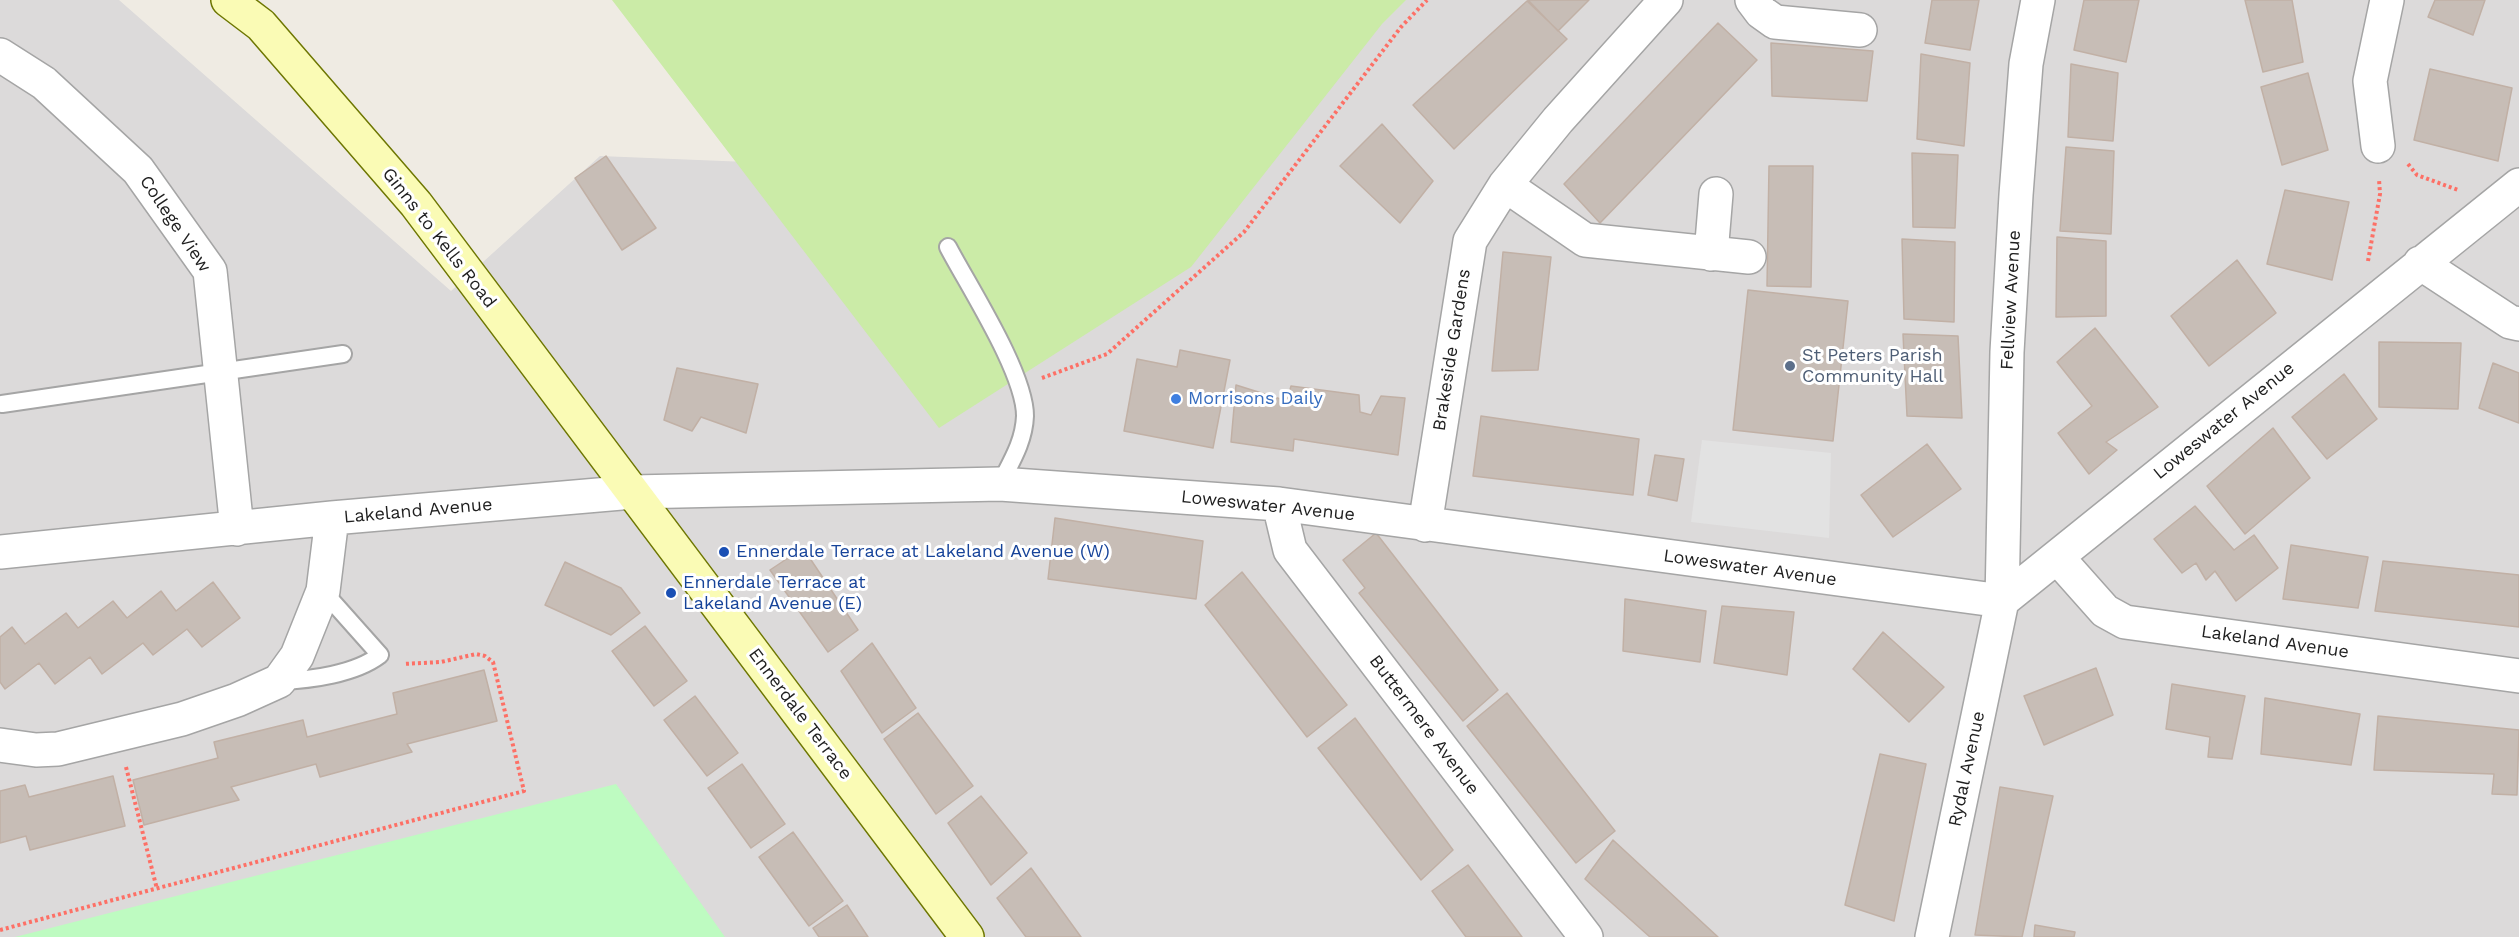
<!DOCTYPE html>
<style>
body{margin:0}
canvas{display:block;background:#efebe3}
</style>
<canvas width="2519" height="937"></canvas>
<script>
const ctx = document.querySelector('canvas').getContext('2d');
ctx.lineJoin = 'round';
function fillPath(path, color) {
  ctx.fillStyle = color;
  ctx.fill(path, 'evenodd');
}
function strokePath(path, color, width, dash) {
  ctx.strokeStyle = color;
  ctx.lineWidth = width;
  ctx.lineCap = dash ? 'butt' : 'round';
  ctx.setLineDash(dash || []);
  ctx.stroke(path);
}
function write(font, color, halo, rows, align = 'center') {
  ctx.font = font + ' "Work Sans",sans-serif';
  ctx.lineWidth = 6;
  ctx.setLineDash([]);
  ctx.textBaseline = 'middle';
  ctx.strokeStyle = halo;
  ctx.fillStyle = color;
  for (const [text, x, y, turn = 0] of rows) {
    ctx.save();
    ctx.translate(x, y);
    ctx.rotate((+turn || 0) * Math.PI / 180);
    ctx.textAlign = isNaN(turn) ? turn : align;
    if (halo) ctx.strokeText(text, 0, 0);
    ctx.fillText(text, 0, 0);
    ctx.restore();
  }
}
const residential = new Path2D(`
 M0,0H119L451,291L600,156L919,169L1148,0H2519V937H0Z`);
const grass = new Path2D(`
 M612,0H1406L1382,24L1191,267L939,428Z`);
const park = new Path2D(`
 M616,784L725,937H15Z`);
const parking = new Path2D(`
 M1702,440L1831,453L1829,538L1691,522Z`);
const building = new Path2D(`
 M1528,0H1589L1558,31Z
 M1932,0H1979L1970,50L1925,43Z
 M2084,0H2139L2126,62L2074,50Z
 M2245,0H2292L2303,62L2263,72Z
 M2435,0H2485L2473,35L2428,17Z
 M1527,1L1567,39L1454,149L1413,105Z
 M1718,23L1757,60L1600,223L1564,184Z
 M1771,43L1873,51L1867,101L1772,96Z
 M1921,54L1970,63L1964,146L1917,139Z
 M2071,64L2118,73L2113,141L2068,137Z
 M2430,69L2512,88L2498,161L2414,140Z
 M2308,73L2328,150L2282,165L2261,87Z
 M1382,124L1433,181L1400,223L1340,166Z
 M2066,147L2114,151L2111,234L2060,231Z
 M1912,153L1958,155L1955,228L1913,227Z
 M606,156L656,228L622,250L575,178Z
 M1769,166H1813L1811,287L1767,286Z
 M2285,190L2349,202L2332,280L2267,264Z
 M2057,237L2106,241V316L2056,317Z
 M1902,239L1955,242L1954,322L1904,319Z
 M1503,252L1551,257L1538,370L1492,371Z
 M2237,260L2276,313L2209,366L2171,316Z
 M1748,290L1848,301L1833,441L1733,430Z
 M2095,328L2158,407L2106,442L2117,450L2089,474L2058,433L2092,406L2057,362Z
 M1903,334L1958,336L1962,418L1907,416Z
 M2379,342L2461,343L2458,409L2379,407Z
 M1180,350L1230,360L1213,448L1124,431L1137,359L1177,367Z
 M2493,363L2519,373V423L2479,408Z
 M677,368L758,384L746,433L701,417L692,431L664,420Z
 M2344,374L2377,419L2327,459L2292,417Z
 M1236,385L1287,401L1291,386L1359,395L1360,412L1371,415L1381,396L1405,398L1398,455L1294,439L1293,451L1231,442Z
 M1481,416L1639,439L1633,495L1473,476Z
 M2273,428L2310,478L2245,534L2207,486Z
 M1927,444L1961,489L1893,537L1861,495Z
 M1655,455L1684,459L1677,501L1648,495Z
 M2195,506L2234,550L2254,535L2278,568L2236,601L2215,571L2206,580L2196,563L2182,573L2154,539Z
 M1055,518L1203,541L1196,599L1048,579Z
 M1376,533L1498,690L1463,721L1359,593L1365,588L1343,560Z
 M2291,545L2368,557L2358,608L2283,599Z
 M803,548L858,630L828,652L770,570Z
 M2383,561L2519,575V627L2375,611Z
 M565,562L621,588L640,613L611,635L545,605Z
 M1242,572L1347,705L1307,737L1205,605Z
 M213,582L240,618L202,647L187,629L153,655L143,643L102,674L90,657L55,684L39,663L5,689L0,682V637L12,627L25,644L66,613L78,628L113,601L127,618L161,591L176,611Z
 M1625,599L1706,611L1700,662L1623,651Z
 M1722,606L1794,612L1787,675L1714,663Z
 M645,626L687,681L654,706L612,651Z
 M1883,632L1944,687L1909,722L1853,669Z
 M872,643L916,708L882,733L841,671Z
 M2096,668L2113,715L2044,745L2024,696Z
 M484,670L497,721L407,744L412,752L320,777L316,764L231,787L239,800L144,825L133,780L218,758L214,742L303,720L307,737L397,714L393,693Z
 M2172,684L2245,696L2232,759L2208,757L2210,737L2166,729Z
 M1507,693L1615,831L1576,863L1467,726Z
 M695,696L738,753L707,776L664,720Z
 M2265,698L2360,714L2351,765L2261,754Z
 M918,713L973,786L936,814L884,739Z
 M2378,716L2519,730L2517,795L2492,794L2494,774L2374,770Z
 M1355,718L1453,850L1421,880L1318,748Z
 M1880,754L1926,764L1894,921L1845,905Z
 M742,764L785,824L751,848L708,788Z
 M113,776L125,826L30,850L26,836L0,843V791L25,785L29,797Z
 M2000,787L2053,796L2022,937L1975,935Z
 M981,796L1027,853L991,885L948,823Z
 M793,832L843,901L809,926L759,857Z
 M1613,840L1718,937H1650L1585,879Z
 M1468,865L1522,937H1466L1432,891Z
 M1031,868L1081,937H1026L997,898Z
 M847,905L868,937H819L813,928Z
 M2035,925L2075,932L2074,937H2034Z`);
const path = new Path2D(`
 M2408,164L2417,175L2458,190
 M2368,261L2380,194L2379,179
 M1042,378L1107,354L1244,232L1401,27L1427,0
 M126,767L157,889
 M0,930L524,791L493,662L485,656L476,654L441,662L403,664`);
const lane = new Path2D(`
 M948,247C969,287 1025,373 1025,416C1024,442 1011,462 1000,484
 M2,404L343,354
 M280,681C311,680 355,674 380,655L323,591`);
const street = new Path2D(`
 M1752,0L1761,12L1775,22L1860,30
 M0,55L44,83L138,170L210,271L237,529
 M2378,146L2370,81L2387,0
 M1505,185L1585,240L1749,257
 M1711,254L1716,194
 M2420,263L2510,322L2519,324
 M1279,504L1290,550L1586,937
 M1425,525L1470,241L1505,185L1558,120L1666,0
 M0,552L332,518L633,492L1000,484L1279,504L2002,601L2519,185
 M2057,557L2105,611L2125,622L2519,676
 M0,745L36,750L58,749L182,719L237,700L279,681L297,656L323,591L332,518
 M1932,937L2002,601L2007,352L2016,195L2026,64L2038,0`);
const secondary = new Path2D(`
 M228,0L261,25L416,204L967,937`);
const markers = [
 [1790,366,6,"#5c6f8a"],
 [1176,399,6,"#3f7fe0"],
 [724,552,6,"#1a4fb4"],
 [671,593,6,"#1a4fb4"]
];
const streetNames = [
 ["College View",175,224,56],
 ["Ginns to Kells Road",439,238,52],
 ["Fellview Avenue",2011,300,-87],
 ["Brakeside Gardens",1452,350,-81],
 ["Loweswater Avenue",2224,421,-39],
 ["Loweswater Avenue",1268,506,6],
 ["Lakeland Avenue",418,511,-5],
 ["Loweswater Avenue",1750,568,8],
 ["Lakeland Avenue",2275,642,8],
 ["Ennerdale Terrace",800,714,53],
 ["Buttermere Avenue",1424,725,53],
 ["Rydal Avenue",1967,769,-78]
];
const serviceNames = [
 ["St Peters Parish",1802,356],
 ["Community Hall",1802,377]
];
const shopNames = [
 ["Morrisons Daily",1188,399]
];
const transitNames = [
 ["Ennerdale Terrace at Lakeland Avenue (W)",736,552],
 ["Ennerdale Terrace at",683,583],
 ["Lakeland Avenue (E)",683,604]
];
fillPath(residential, '#dcdada');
fillPath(grass, '#cbeba7');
fillPath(park, '#befbc1');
fillPath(parking, '#e2e2e2');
fillPath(building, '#c7bdb6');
strokePath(building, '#c1b0a5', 1.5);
strokePath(lane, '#a5a5a5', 20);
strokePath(street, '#a5a5a5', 36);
strokePath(secondary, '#6e7702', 36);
strokePath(path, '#fd7066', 4, [3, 3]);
strokePath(lane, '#fff', 16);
strokePath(street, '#fff', 33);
strokePath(secondary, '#fafbb5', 33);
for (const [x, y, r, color] of markers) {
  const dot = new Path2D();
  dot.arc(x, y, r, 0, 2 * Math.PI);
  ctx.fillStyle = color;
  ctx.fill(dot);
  strokePath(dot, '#fff', 2);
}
write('18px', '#1e1e1e', '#fff', streetNames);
write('18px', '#4e5e75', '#fff', serviceNames, 'left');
write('18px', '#366cbe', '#fff', shopNames, 'left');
write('18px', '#164399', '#fff', transitNames, 'left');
</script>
